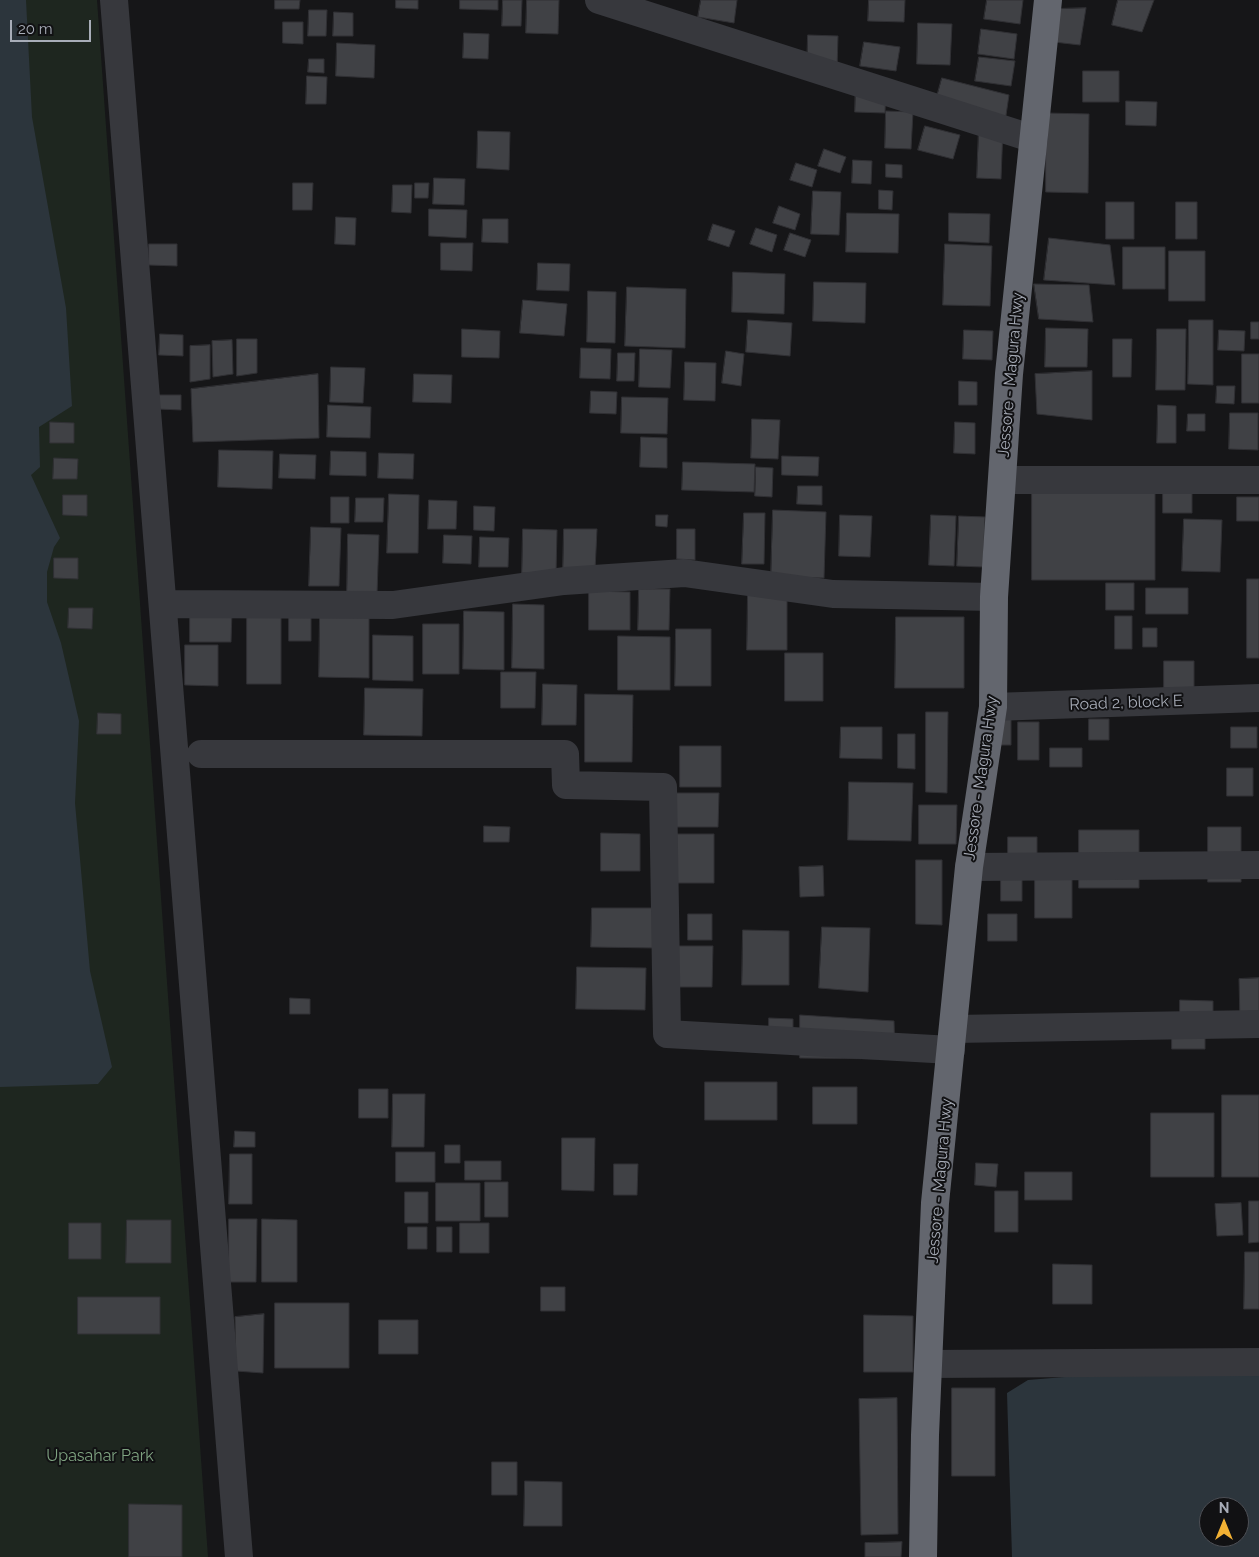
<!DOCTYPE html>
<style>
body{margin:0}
#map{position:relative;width:1259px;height:1557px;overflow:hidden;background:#161618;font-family:Raleway,sans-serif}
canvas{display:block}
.north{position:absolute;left:1199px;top:1497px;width:50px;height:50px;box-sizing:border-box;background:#111113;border:1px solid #4d4f55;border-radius:50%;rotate:0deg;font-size:14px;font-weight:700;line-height:20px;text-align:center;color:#a8adb8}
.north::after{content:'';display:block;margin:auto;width:18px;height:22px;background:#f2b134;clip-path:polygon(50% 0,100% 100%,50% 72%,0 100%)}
.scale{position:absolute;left:10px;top:20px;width:81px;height:22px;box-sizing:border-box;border:2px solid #a8adb8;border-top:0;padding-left:6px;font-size:15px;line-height:18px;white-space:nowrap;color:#a8adb8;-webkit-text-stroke:4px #111113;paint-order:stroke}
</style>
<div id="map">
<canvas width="1259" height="1557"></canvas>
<div class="north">N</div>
<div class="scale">20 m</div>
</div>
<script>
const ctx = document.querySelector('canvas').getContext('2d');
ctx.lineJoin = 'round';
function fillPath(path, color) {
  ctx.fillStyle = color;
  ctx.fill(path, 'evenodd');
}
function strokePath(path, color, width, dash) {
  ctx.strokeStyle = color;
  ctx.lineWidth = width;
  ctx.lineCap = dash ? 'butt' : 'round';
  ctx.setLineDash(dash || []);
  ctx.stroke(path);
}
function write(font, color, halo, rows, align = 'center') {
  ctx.font = font + ' Raleway,sans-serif';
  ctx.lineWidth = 4;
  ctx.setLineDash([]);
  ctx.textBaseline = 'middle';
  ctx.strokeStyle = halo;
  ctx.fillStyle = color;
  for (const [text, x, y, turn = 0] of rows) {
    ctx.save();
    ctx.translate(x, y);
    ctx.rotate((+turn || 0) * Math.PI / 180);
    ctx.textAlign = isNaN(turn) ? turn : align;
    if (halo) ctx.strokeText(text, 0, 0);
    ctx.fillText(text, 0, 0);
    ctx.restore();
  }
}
const green = new Path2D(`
 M0,0H97L208,1557H0Z`);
const water = new Path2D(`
 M0,0H26L32,117L66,308L72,406L39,427L40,467L31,475L60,538L54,547L47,572V602L61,643L79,721L75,803L90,971L112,1067L98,1084L0,1087Z
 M1259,1361V1557H1012L1007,1393L1028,1380ZM1209,1507H1239V1537H1209Z`);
const building = new Path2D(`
 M275,0H300L299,9H275Z
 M396,0H418V9L396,8Z
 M460,0H498V10L460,9Z
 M503,0H522L521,26H502Z
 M527,0H559L558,34L526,33Z
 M701,0H737L734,23L698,17Z
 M869,0H905L904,22L868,21Z
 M987,0H1023L1020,24L984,19Z
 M1118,0H1154L1142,32L1112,25Z
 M1086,8L1080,45L1054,42L1057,9Z
 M309,10H327L326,36H308Z
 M334,12L353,13V36H333Z
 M283,22H303V44L283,43Z
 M918,23L952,24L950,65L917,64Z
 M981,29L1017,34L1014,59L978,54Z
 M464,33L489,34L488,59L463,58Z
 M808,35L838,36L837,69L807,68Z
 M864,42L900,47L896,71L860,66Z
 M337,43L375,45L374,78L336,76Z
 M979,57L1015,61L1011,86L975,81Z
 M309,59H324V73L308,72Z
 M1083,71H1119V102H1083Z
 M307,76L327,77L326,104H306Z
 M942,78L1009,95L1005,122L936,100Z
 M856,79L886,80L885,113L855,112Z
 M1126,101L1157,102L1156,126L1126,125Z
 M886,111L913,112L911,149L885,148Z
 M1046,113L1089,114L1088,193L1046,192Z
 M925,126L960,135L953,159L918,150Z
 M979,127L1003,128L1001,179L977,178Z
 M478,131L510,132L509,170L477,168Z
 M824,149L846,157L840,173L818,166Z
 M853,160L872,161L871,184L852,183Z
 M796,163L817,170L812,187L790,180Z
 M886,164L902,165V178L886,177Z
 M434,178L465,179L464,205L433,204Z
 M293,183H313L312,210H293Z
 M415,183H429L428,198H415Z
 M393,185H412L411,213L392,212Z
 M879,190L893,191L892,210L879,209Z
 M813,191L841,192L839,235L811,234Z
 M1106,202H1134V239H1106Z
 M1176,202H1197V239H1176Z
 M779,206L800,214L795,230L773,223Z
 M429,209L467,210L466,238L429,236Z
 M847,213L899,214L898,253L846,252Z
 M949,213L990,214L989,243L949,241Z
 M336,217L356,218L355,245L335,244Z
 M483,219H508V243L482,242Z
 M713,224L735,231L729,247L708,240Z
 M756,228L777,235L772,252L750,244Z
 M790,233L811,240L805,257L784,250Z
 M1049,238L1110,245L1115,285L1044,280Z
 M441,243H473L472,271L441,270Z
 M149,244H177V266L149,265Z
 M945,244L992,246L990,306L943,305Z
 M1123,247H1165V289H1123Z
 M1169,251H1205V301H1169Z
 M538,263L570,264L569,291L537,290Z
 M733,272L785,274L784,314L732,312Z
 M814,282L866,283L865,323L813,321Z
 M1034,284L1089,285L1093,322L1039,319Z
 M627,287L686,289L685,348L625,346Z
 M588,291L616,292L615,343L587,342Z
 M523,300L567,304L564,336L520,333Z
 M748,320L792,323L790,356L746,352Z
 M1189,320H1213V385L1188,384Z
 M1251,322H1259V339H1251Z
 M1046,328L1088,329L1087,367H1045Z
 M462,329L500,331L499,358L462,357Z
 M1157,329H1186L1185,390H1156Z
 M964,330L993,331L992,360L963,359Z
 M1219,330L1245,331L1244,351L1218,350Z
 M160,334L183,335V356L159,355Z
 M237,339H257V373L237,376Z
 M1113,339H1132L1131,377H1113Z
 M232,340L233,374L213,377L212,341Z
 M210,345V379L190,382V346Z
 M581,348L611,349L610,379L580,378Z
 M640,349L672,350L670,388L639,387Z
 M726,351L744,354L741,386L722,383Z
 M618,353H635L634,381H617Z
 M1242,354H1259V403H1242Z
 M685,362L716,363L715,401L684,400Z
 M331,367L365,368L363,403L330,402Z
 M1092,371V420L1037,414L1035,374Z
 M318,374L319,438L193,442L191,389Z
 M414,374L452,375L451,403L413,402Z
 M959,381L977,382V405H959Z
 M1217,386H1235L1234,404L1216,403Z
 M591,391L617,392L616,414L590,413Z
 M158,395H181V410L157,409Z
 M622,397L668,398L667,434L621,433Z
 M328,405L371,407L370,438L327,437Z
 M1158,405L1176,406V443H1157Z
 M1230,413H1258V450L1229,449Z
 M1188,414H1205V431H1187Z
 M752,419L780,420L778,459L751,458Z
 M50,422L74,423V443H50Z
 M955,422L975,423V454L954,453Z
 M641,437L667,438V468L640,467Z
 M219,450L273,451L272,489L218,487Z
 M331,451L366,452V476L330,475Z
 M379,453L414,454L413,479L378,478Z
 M280,454L316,455L315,479L279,478Z
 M782,456L819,457L818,476L782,475Z
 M54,458L78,459L77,479H53Z
 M683,462L755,464L754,492L682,490Z
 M756,467L773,468L772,497L755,496Z
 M798,486H822V505L797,504Z
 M1032,491H1155V580H1032Z
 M1163,492H1192V513H1163Z
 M389,494L419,495L418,553H387Z
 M63,495H87V516L63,515Z
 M331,497H349V523H331Z
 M1237,497H1259V521H1237Z
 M356,498H384L383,522H355Z
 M429,500L457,501L456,529H428Z
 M474,506L495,507L494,531L474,530Z
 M773,510L826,512L824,578L771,577Z
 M744,513H765L764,564H742Z
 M656,515H668L667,527L656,526Z
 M840,515L872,516L870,557L839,556Z
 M931,515L956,516L954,566L929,565Z
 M959,516L985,517L983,567L957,566Z
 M1184,519L1222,520L1220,572L1182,571Z
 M311,527L341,528L339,586H309Z
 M523,529L557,530L556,574L522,573Z
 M564,529H597L595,571L563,570Z
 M677,529H695V560L677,559Z
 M348,534L379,535L377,594L347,593Z
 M444,535L472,536L471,564L443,563Z
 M480,537L509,538L508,567H479Z
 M54,558H78V579L54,578Z
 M1247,579H1259V658H1247Z
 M1106,583H1134V610H1106Z
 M1146,588H1188V614H1146Z
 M639,589H670L669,630H638Z
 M589,591L630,592V630H589Z
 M748,591L787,592V650H747Z
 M513,604L544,605V669L512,668Z
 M69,608H93L92,629L68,628Z
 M190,610L232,611L231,642H190Z
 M464,611L504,612V670L463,669Z
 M320,612L369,613V678L319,677Z
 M289,615H311V641H289Z
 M247,616H281V684H247Z
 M1115,616H1132V649H1115Z
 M896,617H964V688H895Z
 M423,624H459V674H423Z
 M1143,628H1157V647H1143Z
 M676,629H711V686H675Z
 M373,635L413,636V681L373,680Z
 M618,636L670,637V690H618Z
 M185,645H218V686L185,685Z
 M785,653H823V701H785Z
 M1164,661H1194V688H1164Z
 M501,672H536L535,708H501Z
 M543,684L577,685L576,725H542Z
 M365,688L423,689L422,736L364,735Z
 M585,694L633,695L632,762H585Z
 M926,712H948L947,793L926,792Z
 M98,713L121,714V734H97Z
 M992,719H1011V745H992Z
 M1089,719H1109V740H1089Z
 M1018,722H1039V760H1018Z
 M841,727H882V759L840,758Z
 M1231,727H1257V748H1231Z
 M898,734H915V769L898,768Z
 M680,746H721V787H680Z
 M1050,748H1082V767H1050Z
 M1227,768H1253V796H1227Z
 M849,782L913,783L911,841L848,840Z
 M673,793H719L718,827H673Z
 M919,805H957L956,844H919Z
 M484,826L510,827L509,842H484Z
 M1208,827H1241V882H1208Z
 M1079,830H1139V888H1079Z
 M601,833L640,834V871H601Z
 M675,834H714V883H675Z
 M1008,837H1037V863H1008Z
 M916,860H942V925L916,924Z
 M823,866L824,896L800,897L799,867Z
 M1035,874H1072V918H1035Z
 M1001,876H1022V901H1001Z
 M592,908H656V948L591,947Z
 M688,914H712V940H688Z
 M988,914H1017V941H988Z
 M822,927L870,928L868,992L819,988Z
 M743,930L789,931V985H742Z
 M669,946H713L712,987H669Z
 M577,967L646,968L645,1010L576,1009Z
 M1259,978V1020L1240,1021L1239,979Z
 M290,998L310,999V1014H290Z
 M1180,1000L1213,1001V1016H1180Z
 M800,1015L894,1021L895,1059L800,1058Z
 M769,1018L793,1019V1044H769Z
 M1172,1033H1205V1049H1172Z
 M705,1082H777V1120H705Z
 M813,1087H857V1124H813Z
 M359,1089H388V1118H359Z
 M393,1094H425L424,1147H392Z
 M1222,1095H1259V1177H1222Z
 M1151,1113H1214V1177H1151Z
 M235,1131L255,1132V1147H234Z
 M562,1138H595L594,1191L562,1190Z
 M445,1145H460V1163H445Z
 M396,1152H435V1182H396Z
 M230,1154H252V1204H229Z
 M465,1161H501V1180H465Z
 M976,1163L998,1164L996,1187L975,1185Z
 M614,1164H638L637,1195H614Z
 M1025,1172H1072V1200H1025Z
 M485,1182H508V1217H485Z
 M436,1183H480V1221H436Z
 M995,1191H1018V1232H995Z
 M405,1192H428V1223H405Z
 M1249,1201H1259V1242L1249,1243Z
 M1241,1203L1243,1235L1217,1236L1215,1204Z
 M229,1219H257L256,1282H229Z
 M262,1219L297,1220V1282H262Z
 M127,1220H171V1263H126Z
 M69,1223H101V1259H69Z
 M460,1223H489V1253H460Z
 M408,1227H427V1249H408Z
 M437,1227H452V1252H437Z
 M1245,1252H1259V1309H1244Z
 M1053,1264L1092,1265V1304H1053Z
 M541,1287H565V1311H541Z
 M78,1297H160V1334H78Z
 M275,1303H349V1368H275Z
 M264,1314L263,1373L236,1371L235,1317Z
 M864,1315L913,1316V1372H864Z
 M379,1320H418V1354H379Z
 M952,1388H995V1476H952Z
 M897,1398L898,1534L861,1535L859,1399Z
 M492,1462H517V1495H492Z
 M525,1481L562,1482V1526H524Z
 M129,1504L182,1505V1557H129Z
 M902,1542L901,1557H865V1543Z`);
const minor = new Path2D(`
 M114,0L239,1557
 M599,0L1034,139
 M1003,480H1259
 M163,604L393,605L564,581L684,573L833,594L994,597
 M993,707L1259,698
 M201,754H565L566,785L663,787L667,1034L951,1050
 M969,867L1259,865
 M953,1029L1259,1024
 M928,1364L1259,1362`);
const highway = new Path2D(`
 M923,1557L925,1435L935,1203L969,867L993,707L994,597L1009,374L1048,0`);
const streetNames = [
 ["Jessore - Magura Hwy",1011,375,-85],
 ["Road 2, block E",1126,703,-2],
 ["Jessore - Magura Hwy",981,778,-82],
 ["Jessore - Magura Hwy",940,1181,-85]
];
const parkNames = [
 ["Upasahar Park",100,1456]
];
fillPath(green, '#1e261f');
fillPath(water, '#2c353c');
fillPath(building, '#404145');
strokePath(building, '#303034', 1);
strokePath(minor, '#37383d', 28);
strokePath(highway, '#63666e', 28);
write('16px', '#a8adb8', '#111113', streetNames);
write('16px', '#7fa381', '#111113', parkNames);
</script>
